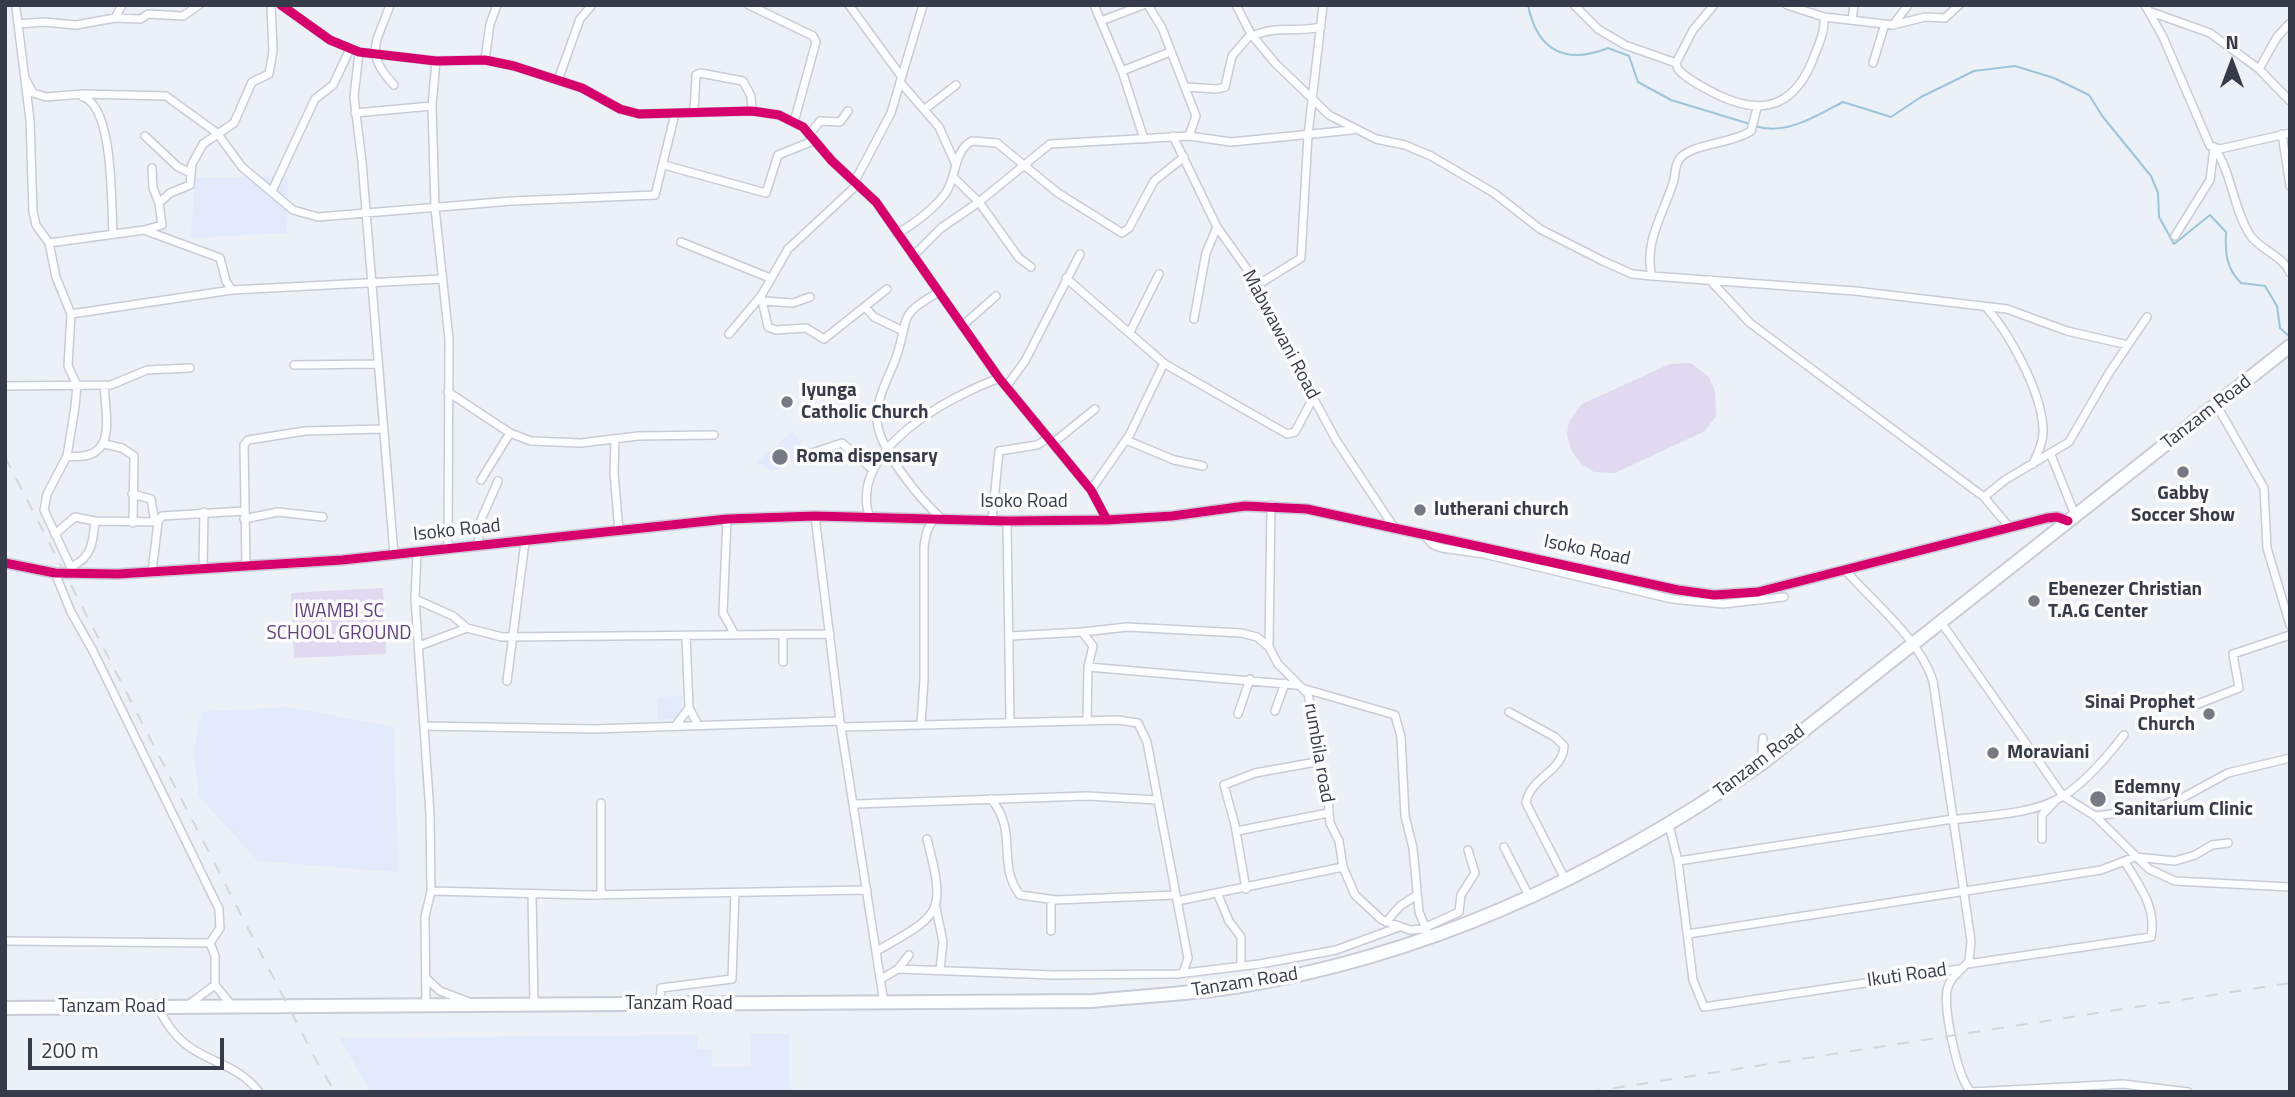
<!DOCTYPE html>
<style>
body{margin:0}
#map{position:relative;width:2295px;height:1097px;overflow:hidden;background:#ecf0f7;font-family:"Titillium Web",sans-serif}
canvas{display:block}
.frame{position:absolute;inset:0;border:7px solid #353b48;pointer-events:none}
.north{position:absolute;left:2197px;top:28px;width:70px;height:70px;-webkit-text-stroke:5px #fbfbfb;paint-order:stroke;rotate:0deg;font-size:19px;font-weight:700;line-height:28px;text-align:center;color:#353b48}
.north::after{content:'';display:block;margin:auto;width:24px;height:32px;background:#353b48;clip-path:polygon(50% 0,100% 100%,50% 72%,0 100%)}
.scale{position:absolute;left:28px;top:1038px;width:196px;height:32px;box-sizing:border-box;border:4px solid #353b48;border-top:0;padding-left:9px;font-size:21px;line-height:24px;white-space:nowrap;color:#353b48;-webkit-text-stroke:5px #fbfbfb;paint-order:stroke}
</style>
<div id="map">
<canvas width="2295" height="1097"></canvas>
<div class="frame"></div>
<div class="north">N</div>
<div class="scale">200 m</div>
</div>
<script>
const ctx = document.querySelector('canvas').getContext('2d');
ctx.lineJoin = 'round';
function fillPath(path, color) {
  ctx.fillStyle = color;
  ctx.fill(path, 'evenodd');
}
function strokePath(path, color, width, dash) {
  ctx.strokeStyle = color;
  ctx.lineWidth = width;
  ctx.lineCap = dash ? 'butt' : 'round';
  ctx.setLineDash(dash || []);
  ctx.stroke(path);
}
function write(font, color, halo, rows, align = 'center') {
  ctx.font = font + ' "Titillium Web",sans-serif';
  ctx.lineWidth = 7;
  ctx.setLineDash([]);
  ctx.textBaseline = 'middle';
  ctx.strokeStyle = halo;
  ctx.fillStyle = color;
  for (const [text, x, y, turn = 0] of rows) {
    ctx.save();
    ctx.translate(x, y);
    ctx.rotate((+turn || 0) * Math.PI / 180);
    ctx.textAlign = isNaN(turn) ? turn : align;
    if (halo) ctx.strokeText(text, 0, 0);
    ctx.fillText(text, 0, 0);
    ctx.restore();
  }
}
const built = new Path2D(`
 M288,176L287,233L191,238L195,178Z
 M793,431L806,451L773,472L757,462Z
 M682,696L681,718L658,720V697Z
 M287,707L394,727L398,872L258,861L199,797L194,751L202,712Z
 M751,1034H789V1087L798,1092H370L340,1038L697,1035L698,1049H712V1067H751Z`);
const green = new Path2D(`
 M1691,363L1709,377L1715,391L1716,416L1705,431L1615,473L1594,472L1580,463L1571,450L1567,435L1569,421L1582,404L1670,364Z
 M383,588L386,654L294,658L291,593Z`);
const stream = new Path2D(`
 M1528,5C1537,51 1566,65 1608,48L1629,56L1638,82L1671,100L1750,124
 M1755,126C1786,136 1816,116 1843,102L1891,117L1921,97L1974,71L2015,66L2054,78L2089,95L2103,117L2151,176L2158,193L2159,217L2174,244L2210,215L2226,232C2225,253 2226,268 2241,283L2265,286L2277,306L2280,328L2290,337`);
const minor = new Path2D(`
 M281,5L330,40L359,52L436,61L485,60L514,66L582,88L620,109L639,114L752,111L779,115L803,127L832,161L876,202L999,378L1091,490L1107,520
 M390,5C377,43 363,52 394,85
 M749,5L813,36L816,42L794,122
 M849,5L901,76
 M1094,5L1122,71L1144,139
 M1148,5L1162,28L1196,116L1189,136
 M1236,5L1251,34L1275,63L1329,115L1376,139L1405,145L1431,156L1494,193L1540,229L1603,261L1632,274L1652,276L1855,291L2007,309L2067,331L2128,345
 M1574,5L1598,29L1625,45L1676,63
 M1714,5L1693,30L1676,63L1678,69C1687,80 1705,88 1718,95C1766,118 1797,104 1815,54C1820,42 1825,30 1824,17
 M1787,5L1824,17L1893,25L1925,17L1945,18L1959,5
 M2145,5L2163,37L2210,146L2220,149L2290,133
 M16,8L30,120L33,212L36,225L49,243L56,277L71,314L68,366L77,385L75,407L67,456L47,494L44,510L74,574
 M2151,12L2210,33L2259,69L2290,101
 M115,18L122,5
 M1852,20L1854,5
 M1101,21L1143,5
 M18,24L44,22L76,25L115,18L141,19L148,14L183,16L199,5
 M1893,25L1908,5
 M1253,36C1275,25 1297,33 1321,27
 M359,52L354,97L362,162L394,555
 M485,60L490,24L497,5
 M436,61L432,106L435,208L449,339L448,549
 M1873,63L1885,24
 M2259,69L2277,37L2290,23
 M1122,71L1170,52
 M25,78L33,93L46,97L83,94L166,96L217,133L242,167L293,210L318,217L512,201L655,195L675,114
 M558,80L580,19L592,5
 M900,82L939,127L956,165
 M1186,87L1217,89L1225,87L1232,56L1251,34
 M83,97C114,107 111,204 113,233
 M925,109L956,85
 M694,112L696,75L700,73L743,81L751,96L752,111
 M355,113L432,106
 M2282,134L2290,186
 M809,135L820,121L840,122L848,111
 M145,136L178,167L191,173
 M1173,136L1217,227L1254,279L1258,295L1336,440L1395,529
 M2214,147C2232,173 2233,208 2250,235C2261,251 2283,255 2290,273
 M664,165L766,193L778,155L813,141
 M152,168L153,188L159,203
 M953,177L979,202L1019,258L1031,267
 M855,181L891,113L923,5
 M272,191L315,99L333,85L350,49
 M144,230L162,225L159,203L170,193L190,185L192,164L203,144L234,123L252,82L269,74L273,51L271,5
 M897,234C915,223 932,211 945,194C957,178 953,151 972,141L997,143L1058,193L1122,233L1129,228L1154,181L1184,157
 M2175,236L2210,180L2214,148
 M681,242L770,278
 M49,243L144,230L220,258L226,281L232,290
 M913,256L941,228L979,202L1050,144L1189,136L1231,142L1352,130
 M1652,276C1643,244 1664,212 1673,183C1676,175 1674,164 1681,157C1696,143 1731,144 1751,131L1757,108
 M1066,278L1165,364L1287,434L1295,432L1313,398
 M1710,280L1750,323L1984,497L2010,528
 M1256,286L1301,258L1308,135L1323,5
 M939,292C897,316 910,315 897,355C890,375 878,394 877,416C875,446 920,499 942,519
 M761,296L768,327L776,330L806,328L824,339L887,289
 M764,301L793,303L810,297
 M1986,307C2010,334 2041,391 2043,428C2044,440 2038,453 2033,464
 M866,308L874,317L901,330
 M71,314L232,290L442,279
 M1194,319L1206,253L1217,227
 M962,326L996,296
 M1130,332L1159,274
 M729,334L761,296L788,249L858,184
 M294,365L377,364
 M5,386L111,385L147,370L190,368
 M1006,387L1025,361L1080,254
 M448,392L510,433L531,441L581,443L638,436L714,435
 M2217,406L2264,488L2267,548L2290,625
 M615,439L614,473L619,531
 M1126,440L1174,460L1203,466
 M1053,443L1095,409
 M104,444L122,448L134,456L133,523
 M809,454L842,443L873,470
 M2051,455L2075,515
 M67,456C118,462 106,420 104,385
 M481,480L510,433
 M1091,490L1130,434L1164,363
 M132,494L151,499L155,522
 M1984,497L2005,480L2069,442L2109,373L2147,317
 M815,516L840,721L884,1003
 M869,516C849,449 949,397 999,378
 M244,519L278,512L323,517
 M727,519L723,613L735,635
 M992,520L999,451L1037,445L1049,438
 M95,521L158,522
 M1007,521L1010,721
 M55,534L75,517L95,521C93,541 92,558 72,566
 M1424,535L1433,545L1442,548L1484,554L1672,599L1723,604L1784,597
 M478,546L480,522L498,481
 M417,552L415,599L430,813L431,891L425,917L426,1007
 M246,566L244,445L248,440L305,431L381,429
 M203,568L204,512
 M1845,570C1874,603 1919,638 1933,681L1971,941L1969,961C1961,971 1949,977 1947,991C1944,1011 1957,1077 1971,1092
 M152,572L158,522L162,516L244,511
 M55,573L71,612L93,651L219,909L220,928L210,943
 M415,599L453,616L467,628
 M1941,622L2063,796L2095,816L2149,869L2175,881L2290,887
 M1082,632L1127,627L1241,633L1257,637L1269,647L1278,664L1308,694L1313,716L1316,762L1328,798L1330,823L1339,841L1343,867L1355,895L1382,920L1410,930L1425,929
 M1010,636L1082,632L1093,646L1088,667L1087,721
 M686,637L689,708L698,725
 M419,646L467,628L502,637L830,634
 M1269,647L1271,505
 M783,662V635
 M1088,667L1297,685
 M507,681L525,542
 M1305,689L1395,715L1401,737L1405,816L1413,848L1419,912L1427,931
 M2198,704L2239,688L2233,654L2290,635
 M1275,711L1285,683
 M1509,712L1555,737L1564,746C1563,772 1530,777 1526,803L1566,881
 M1238,714L1250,679
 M921,724L924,680V546L927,531L934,518
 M676,725L689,708
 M425,726L594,729L840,721
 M842,727L1118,720L1138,723L1147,742L1188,958L1183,973
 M1761,763L1763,738
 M991,799C1019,832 996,864 1020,895L1056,900L1175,895
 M856,804L1087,796L1158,800
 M2095,816L2151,809L2182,798L2228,773L2290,758
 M1953,820C1986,815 2028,815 2058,799C2083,786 2107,757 2124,735
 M1669,825L1678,861L1693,980L1704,1007L1959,969
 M1237,831L1328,813
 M2042,839V815L2056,800
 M1504,847L1530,898
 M1678,861L1953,819
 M1246,889L1235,825L1224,785L1255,773L1316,762
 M431,891L588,895L867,890
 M532,894L534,1004
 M601,895V803
 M1218,895L1229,921L1241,937V966
 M1051,900V931
 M1177,901L1343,867
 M936,908L943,942L940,970
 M1386,922L1400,906L1417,895
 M1424,928L1459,912L1461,895L1475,873L1468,850
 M1688,934L2101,870L2135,857L2175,861L2195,855L2212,845L2228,843
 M5,941L210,943L215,956V985L233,1007
 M877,951C940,914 947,916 927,839
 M1967,964L2151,937C2157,907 2139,886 2125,862
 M898,969L909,955
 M426,978L440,991L469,1002
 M881,979L898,969L1053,975L1177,974L1260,964L1336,950L1399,927
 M660,1004L661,988L732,979L735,893
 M188,1005L215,985
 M158,1007C186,1068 228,1052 259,1092
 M1971,1092L2123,1084L2188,1092`);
const tertiary = new Path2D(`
 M5,563L55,573L118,574L342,560L727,519L815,516L1007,521L1107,520L1172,516L1245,506L1307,509L1678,590L1714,595L1758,592L2047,518L2057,517L2068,521`);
const trunk = new Path2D(`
 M5,1008L1092,1001C1141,996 1191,994 1240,986C1431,955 1603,874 1761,764L2290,346`);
const rail = new Path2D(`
 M5,457L317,1062L335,1092
 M1589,1092L2290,983`);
const cycleway = new Path2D(`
 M281,5L330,40L359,52L436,61L485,60L514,66L582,88L620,109L639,114L752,111L779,115L803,127L832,161L876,202L999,378L1091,490L1107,520
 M5,563L55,573L118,574L342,560L727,519L815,516L1007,521L1107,520L1172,516L1245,506L1307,509L1678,590L1714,595L1758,592L2047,518L2057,517L2068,521`);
const markers = [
 [787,402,7,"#757a85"],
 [780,457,9,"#757a85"],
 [2183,472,7,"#757a85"],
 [1420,510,7,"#757a85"],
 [2034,601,7,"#757a85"],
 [2209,714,7,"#757a85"],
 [1993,753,7,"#757a85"],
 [2098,799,9,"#757a85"]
];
const streetNames = [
 ["Mabwawani Road",1280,335,62],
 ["Tanzam Road",2207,413,-38],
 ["Isoko Road",1024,502],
 ["Isoko Road",457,531,-6],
 ["Isoko Road",1587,551,12],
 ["rumbila road",1318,753,80],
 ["Tanzam Road",1760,762,-37],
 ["Ikuti Road",1907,976,-8],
 ["Tanzam Road",1245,983,-9],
 ["Tanzam Road",679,1004],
 ["Tanzam Road",112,1007]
];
const poiNames = [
 ["Iyunga",801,391],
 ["Catholic Church",801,413],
 ["Roma dispensary",796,457],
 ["Gabby",2183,494,"center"],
 ["Soccer Show",2183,516,"center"],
 ["lutherani church",1434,510],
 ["Ebenezer Christian",2048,590],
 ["T.A.G Center",2048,612],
 ["Sinai Prophet",2195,703,"right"],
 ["Church",2195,725,"right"],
 ["Moraviani",2007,753],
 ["Edemny",2114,788],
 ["Sanitarium Clinic",2114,810]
];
const parkNames = [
 ["IWAMBI SC",339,612],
 ["SCHOOL GROUND",339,634]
];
fillPath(built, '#e2eafb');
fillPath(green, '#e1d9ef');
strokePath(stream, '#9cc5d8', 2);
strokePath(minor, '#c8ccd7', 10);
strokePath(tertiary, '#c8ccd7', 12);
strokePath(trunk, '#c8ccd7', 16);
strokePath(minor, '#fcfdfe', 7);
strokePath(tertiary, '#fcfdfe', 9);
strokePath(trunk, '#fcfdfe', 12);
strokePath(rail, '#d5d6d8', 2, [12, 12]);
strokePath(cycleway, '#d6006c', 9);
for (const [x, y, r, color] of markers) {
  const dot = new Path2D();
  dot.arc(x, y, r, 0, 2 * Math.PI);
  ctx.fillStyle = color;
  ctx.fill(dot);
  strokePath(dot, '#fbfbfb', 2.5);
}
write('19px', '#353b48', '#fbfbfb', streetNames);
write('bold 19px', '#353b48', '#fbfbfb', poiNames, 'left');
write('19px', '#61417b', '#fbfbfb', parkNames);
</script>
